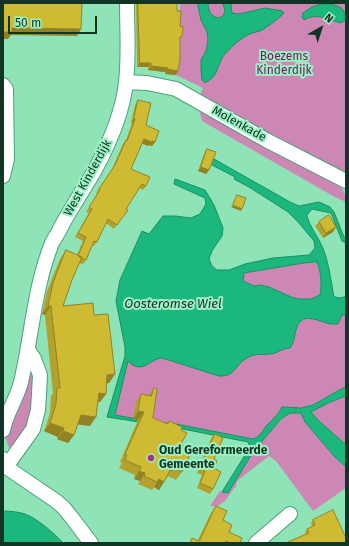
<!DOCTYPE html>
<style>
body{margin:0}
#map{position:relative;width:349px;height:546px;overflow:hidden;background:#8ee3b7;font-family:"Fira Sans",sans-serif}
canvas{display:block}
.frame{position:absolute;inset:0;border:4px solid #113524;pointer-events:none}
.north{position:absolute;left:301px;top:8px;width:40px;height:40px;-webkit-text-stroke:3px #9bf0c4;paint-order:stroke;rotate:39deg;font-size:11px;font-weight:700;line-height:16px;text-align:center;color:#113524}
.north::after{content:'';display:block;margin:auto;width:14px;height:18px;background:#113524;clip-path:polygon(50% 0,100% 100%,50% 72%,0 100%)}
.scale{position:absolute;left:8px;top:16px;width:89px;height:18px;box-sizing:border-box;border:2px solid #113524;border-top:0;padding-left:5px;font-size:12px;line-height:14px;white-space:nowrap;color:#113524;-webkit-text-stroke:3px #9bf0c4;paint-order:stroke}
</style>
<div id="map">
<canvas width="349" height="546"></canvas>
<div class="frame"></div>
<div class="north">N</div>
<div class="scale">50 m</div>
</div>
<script>
const ctx = document.querySelector('canvas').getContext('2d');
ctx.lineJoin = 'round';
function fillPath(path, color) {
  ctx.fillStyle = color;
  ctx.fill(path, 'evenodd');
}
function strokePath(path, color, width, dash) {
  ctx.strokeStyle = color;
  ctx.lineWidth = width;
  ctx.lineCap = dash ? 'butt' : 'round';
  ctx.setLineDash(dash || []);
  ctx.stroke(path);
}
function write(font, color, halo, rows, align = 'center') {
  ctx.font = font + ' "Fira Sans",sans-serif';
  ctx.lineWidth = 4;
  ctx.setLineDash([]);
  ctx.textBaseline = 'middle';
  ctx.strokeStyle = halo;
  ctx.fillStyle = color;
  for (const [text, x, y, turn = 0] of rows) {
    ctx.save();
    ctx.translate(x, y);
    ctx.rotate((+turn || 0) * Math.PI / 180);
    ctx.textAlign = isNaN(turn) ? turn : align;
    if (halo) ctx.strokeText(text, 0, 0);
    ctx.fillText(text, 0, 0);
    ctx.restore();
  }
}
const green = new Path2D(`
 M180,3H346V175L230,114L200,95L203,88L176,75Z
 M198,106L335,179C341,186 346,192 346,202L333,196L202,121Z
 M317,262C320,273 322,284 320,295L311,299H299L291,297L269,287L261,285L254,286L243,281L244,273L304,263Z
 M342,315H346V388H343L313,405L301,408L282,407C278,415 273,419 267,425C262,431 260,437 253,439L176,424L148,421L115,415L128,361H154L157,358H162L219,376L233,372L238,365L245,359L252,355L274,353L293,344C297,327 297,314 319,320C326,322 331,324 338,324Z
 M30,368L33,378L34,397L29,423L12,446L9,448L5,436Z
 M346,396V445L318,420L311,411L328,403Z
 M290,413H301L305,422L334,456L346,467V488L313,511L276,461L269,456L237,481L236,487L234,488L226,500L218,506H210L220,491L222,492L228,493C245,465 263,432 290,413Z`);
const water = new Path2D(`
 M198,3H208C208,11 211,17 219,18L223,16L225,11L223,3H232L231,6L232,13L239,14L265,8L282,11L284,13C277,20 270,25 262,30C258,32 254,32 250,34C243,37 235,43 230,49C227,51 224,55 222,58C216,70 218,76 205,83L202,80L201,69V60L206,51L208,40L207,32L201,20Z
 M322,4C333,4 347,5 345,20L341,23C329,20 316,12 304,20L302,17L303,13L312,7Z
 M214,159L290,202L299,206L319,202L330,207L334,212L344,237L346,238V243L342,241L331,213L312,209L307,215C307,221 317,236 320,242C328,256 331,281 334,297L341,298L346,296V315H342L338,324C336,324 333,324 331,324C320,322 303,311 297,327C294,334 295,342 290,348C284,348 280,351 275,353C265,356 255,352 247,358C234,365 236,377 219,376L162,358C151,358 142,376 128,361L115,415L148,421L176,424L253,439C260,437 262,431 267,425C273,419 278,415 282,407L301,408L313,405L343,388H346V396L328,403L311,412L318,420L346,445V467L334,456L305,422L301,413H290L281,419L258,446L250,457L228,493L222,492L250,447L248,442L178,428L107,417L125,356V347L116,301L120,280L142,231L149,234L163,216H175L191,218L200,214L206,204L205,198L174,184L175,179L205,190L214,205L223,228L222,236L212,251L209,259L212,266L217,270H229L245,264L273,258L309,255L315,248L314,241L299,223L288,212L249,187L234,179L235,177L212,165ZM317,262C321,272 322,284 320,295L311,299H299L291,297L269,287L261,285L254,286L243,281L244,273L304,263Z
 M3,511C10,511 19,512 25,514C38,519 54,533 63,543H3Z`);
const minor = new Path2D(`
 M126,82L147,83L176,89L266,140L346,181
 M3,85L6,89L7,159L3,176
 M3,430C6,413 17,399 21,382C32,336 34,288 52,243C55,238 58,233 61,227C71,208 84,189 95,170C109,144 123,111 126,82C129,56 127,29 127,3
 M3,459L6,467L56,501L64,508L72,518L91,543
 M6,467L33,429L38,410L39,394L40,375L34,359L28,350
 M256,543L290,514`);
const wall = new Path2D(`
 M136,3H177V11L180,26V40L178,71L176,75L165,74V72L148,70V67H137Z
 M138,100L146,125L155,142L152,146L149,145V146L142,144L131,169L146,186L143,190L139,188L126,209L128,210L114,229L106,223L97,242L94,246H92L86,260L83,264L79,263L72,280L63,306L94,315L115,374L109,383H107L106,394L100,402H98L90,426L78,424L74,435L68,443L57,439L58,437L44,431L50,413L51,396L53,393L45,315L42,314L47,291L60,259L66,250L77,255L83,241L75,237L89,213L86,212L97,194L96,193L112,169L123,144L126,140L132,123H131L135,105Z
 M207,149L209,170L206,174L198,171L204,154Z
 M319,222L333,232L323,238L315,226Z
 M154,388L153,418L167,424L169,421L181,430L182,472L176,480L168,476L159,490L154,487L152,490L138,484L140,481L134,479L135,475L119,468L122,463L120,462L138,420L133,419L136,402L141,394L149,395Z
 M215,434L213,489L210,494L197,488L202,475L197,473L211,439Z
 M216,506L229,532L240,543H189L192,538L198,540L211,513Z
 M313,520L346,543H287L288,542L306,534L305,532L307,529L312,526L311,523Z`);
const shadedWall = new Path2D(`
 M12,28L81,29L77,36L11,35L8,39H3V32Z
 M140,63H151L148,67H137Z
 M151,66L168,68L165,72L148,70Z
 M167,69L178,71L176,75L165,74Z
 M134,118L135,119L132,123H131Z
 M144,139L152,141L155,142L152,146L149,145V146L141,143Z
 M201,167L209,170L206,174L198,171Z
 M233,205L242,209L241,211L231,207Z
 M336,227L333,232L323,238L326,233Z
 M48,306H51L45,315L42,314Z
 M115,374L109,383L101,384L107,375Z
 M99,393L106,394L100,402H93Z
 M138,411L144,412L138,420L133,419Z
 M81,415L96,417L90,426L75,424Z
 M50,423L64,428L58,437L44,431Z
 M63,431L74,435L68,443L57,439Z
 M139,471L145,473L140,481L134,479Z
 M159,479L164,482L159,490L154,487Z`);
const building = new Path2D(`
 M3,3H82L81,29L12,28V32H3Z
 M138,3H177V11H181L180,26L183,27L182,37H180V60L178,71L167,69L168,68L151,66V63H140Z
 M138,100L151,103L146,125L159,131L155,142L152,141V142L144,139L131,169L150,177L146,186L142,184L126,209L128,210L117,225L108,219L97,242L94,241L86,260L78,256L86,237L78,233L92,209L89,207L100,190L99,189L115,165L126,140L127,141L135,119L134,118Z
 M207,149L216,152L209,170L201,167Z
 M237,195L246,198L242,209L233,205Z
 M329,215L336,227L326,233L319,222Z
 M66,250L82,257L72,280L63,306L93,303L94,315L108,314L115,374L107,375L106,394L99,393L96,417L81,415L74,435L63,431L64,428L50,423L56,404L57,388H60L51,306H48L53,283Z
 M154,388L157,389L153,418L168,424L169,421L182,427L181,430L187,433L181,444L183,445L182,448L191,452L182,472L173,468L171,471L170,470L164,482L159,479L157,482L144,476L145,473L139,471L141,467L125,460L127,455L125,454L144,412L138,411L141,394L151,396Z
 M215,434L223,438L214,459L217,461L214,468L221,472L213,489L200,483L205,471L200,468Z
 M216,506L227,511L223,520L232,525L229,532L242,538L240,543H230L226,541L224,543H190L192,538L199,541Z
 M333,510L346,538V543H289L288,542L309,533L307,529L315,525L313,520Z`);
const markers = [
 [151,458,4,"#a83188"]
];
const parkNames = [
 ["Boezems",284,57],
 ["Kinderdijk",284,71]
];
const streetNames = [
 ["Molenkade",239,124,29],
 ["West Kinderdijk",88,178,-61]
];
const poiNames = [
 ["Oud Gereformeerde",159,451],
 ["Gemeente",159,465]
];
const waterNames = [
 ["Oosteromse Wiel",173,304]
];
fillPath(green, '#cc87b4');
fillPath(water, '#1bb77c');
strokePath(water, '#189062', 1);
strokePath(minor, '#4ca178', 16);
strokePath(minor, '#fff', 14);
fillPath(wall, '#b2a12c');
fillPath(shadedWall, '#918324');
fillPath(building, '#cfbb33');
strokePath(building, '#918324', 1);
for (const [x, y, r, color] of markers) {
  const dot = new Path2D();
  dot.arc(x, y, r, 0, 2 * Math.PI);
  ctx.fillStyle = color;
  ctx.fill(dot);
  strokePath(dot, '#9bf0c4', 1.5);
}
write('12px', '#71175a', '#9bf0c4', parkNames);
write('12px', '#113524', '#9bf0c4', streetNames);
write('bold 12px', '#113524', '#9bf0c4', poiNames, 'left');
write('italic 13px', '#193024', '#9bf0c4', waterNames);
</script>
